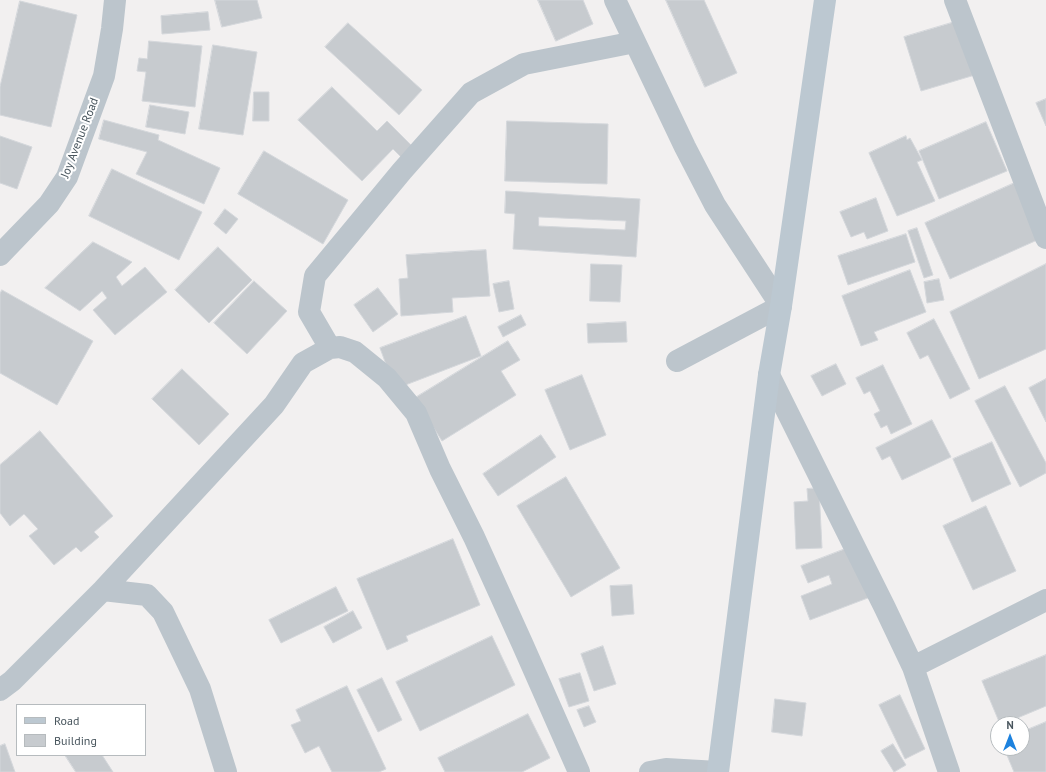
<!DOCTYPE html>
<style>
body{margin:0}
#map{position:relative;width:1046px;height:772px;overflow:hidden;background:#f2f0f0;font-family:"PT Sans",sans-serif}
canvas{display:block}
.legend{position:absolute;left:16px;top:704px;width:130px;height:52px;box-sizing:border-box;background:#fff;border:1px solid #b6bbbe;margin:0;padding:5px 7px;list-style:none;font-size:12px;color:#48555d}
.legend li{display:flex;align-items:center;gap:8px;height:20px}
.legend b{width:20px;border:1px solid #b6bbbe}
.north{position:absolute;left:990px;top:716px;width:40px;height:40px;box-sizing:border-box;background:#fff;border:1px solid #b6bbbe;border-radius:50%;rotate:0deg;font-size:11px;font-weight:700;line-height:16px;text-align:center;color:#48555d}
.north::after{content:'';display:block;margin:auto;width:14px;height:18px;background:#1d82de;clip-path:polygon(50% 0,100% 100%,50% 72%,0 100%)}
</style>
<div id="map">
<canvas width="1046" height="772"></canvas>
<ul class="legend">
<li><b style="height:5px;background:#bcc8d1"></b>Road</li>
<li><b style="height:11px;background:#c7cbcf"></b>Building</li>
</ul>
<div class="north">N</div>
</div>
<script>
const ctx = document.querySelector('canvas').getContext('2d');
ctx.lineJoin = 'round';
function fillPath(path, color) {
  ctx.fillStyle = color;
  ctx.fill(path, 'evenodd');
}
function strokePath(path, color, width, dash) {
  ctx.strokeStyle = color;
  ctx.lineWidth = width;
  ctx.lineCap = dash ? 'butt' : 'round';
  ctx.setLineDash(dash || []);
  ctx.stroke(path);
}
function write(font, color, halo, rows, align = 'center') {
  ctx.font = font + ' "PT Sans",sans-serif';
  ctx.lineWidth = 4;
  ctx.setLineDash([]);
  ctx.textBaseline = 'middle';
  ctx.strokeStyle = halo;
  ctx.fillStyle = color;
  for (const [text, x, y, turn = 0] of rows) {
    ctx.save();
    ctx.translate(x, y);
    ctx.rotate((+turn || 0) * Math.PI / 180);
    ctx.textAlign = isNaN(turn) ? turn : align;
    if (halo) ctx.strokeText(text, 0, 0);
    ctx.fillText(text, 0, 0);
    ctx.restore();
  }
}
const building = new Path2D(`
 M215,0H257L262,18L222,27Z
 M538,0H583L593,24L556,41Z
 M666,0H704L737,73L705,87Z
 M20,1L77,15L51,127L0,115V87Z
 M208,12L210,30L162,34L161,16Z
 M958,21L975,75L921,91L904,37Z
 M348,23L422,90L399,115L325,47Z
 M149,41L202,46L195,107L142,101L146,72L137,71L139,58L147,59Z
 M213,45L257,52L243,135L199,129Z
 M332,87L377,131L387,121L416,150L405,161L393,149L362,181L298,120Z
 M254,92H269V121H253Z
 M1046,99V126L1036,103Z
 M150,105L189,112L185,134L146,127Z
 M104,120L159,135L158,140L220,168L204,204L136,174L147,152L99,139Z
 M507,121L608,124L607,184L505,181Z
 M986,122L1007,171L939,199L919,151Z
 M0,136L32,147L17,189L0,183Z
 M906,136L907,140L910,138L922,160L917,162L935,201L897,216L869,153Z
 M264,151L348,200L323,244L238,194Z
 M112,169L202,212L179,260L89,216Z
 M1019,181L1044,237L950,279L925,223Z
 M506,191L640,199L636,257L513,249L515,214L505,213ZM539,217L626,221L625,230L539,226Z
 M876,198L888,231L867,239L864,232L851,237L840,212Z
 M225,209L238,219L226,234L214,224Z
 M917,228L933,275L924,278L908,231Z
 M906,234L915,262L848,285L838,256Z
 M93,242L132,262L116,277L122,286L145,267L167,292L115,335L93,310L107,298L102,291L80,311L45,288Z
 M218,247L252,280L209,323L175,290Z
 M486,250L490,296L452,298L453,312L401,316L399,279L408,278L406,255Z
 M591,264L622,265L620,302L590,301Z
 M1046,264V349L979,379L950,312Z
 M910,270L926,312L874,332L878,340L861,346L842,296Z
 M939,279L944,300L927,303L924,282Z
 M254,281L287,311L247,354L214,323Z
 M509,281L514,309L499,312L493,284Z
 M378,288L398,314L373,332L354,305Z
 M2,290L93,341L57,405L0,373V294Z
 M521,315L526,325L503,337L498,327Z
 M466,316L481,356L395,389L380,348Z
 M934,319L970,389L950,399L928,355L920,359L907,333Z
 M626,322L627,342L588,343L587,324Z
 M508,341L520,360L501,371L516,395L442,441L415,398Z
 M836,364L846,384L822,396L811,376Z
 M883,365L912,424L891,434L887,425L881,428L874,414L880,411L870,391L864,394L856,378Z
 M182,369L229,414L199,445L152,399Z
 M582,375L606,435L570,450L545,390Z
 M1046,379V422L1029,388Z
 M1005,386L1046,463V473L1020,487L975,401Z
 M932,420L951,457L902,480L890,456L882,460L876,448Z
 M40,431L113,516L94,532L99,537L81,552L76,547L54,565L29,536L38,529L24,514L10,526L0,513V465Z
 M541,435L556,457L498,496L483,474Z
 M992,442L1011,484L972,502L953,459Z
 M566,477L620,568L571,597L517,506Z
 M819,488L822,548L796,549L794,502L808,501L807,489Z
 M986,506L1016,571L973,590L943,526Z
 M453,539L480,605L406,636L408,641L387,650L357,579Z
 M853,546L873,596L810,620L801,596L832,584L829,575L808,583L801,566Z
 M632,585L634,614L612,616L610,586Z
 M336,587L348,611L281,643L269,620Z
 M353,611L362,628L333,643L324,627Z
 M492,636L515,685L420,731L396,682Z
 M603,646L616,684L594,691L581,654Z
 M1046,655V706L1003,724H1000L982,681Z
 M580,673L589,701L569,707L559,679Z
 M382,678L402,720L378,732L357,690Z
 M347,686L386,769L379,772H332L319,746L305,753L291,725L301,721L296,710Z
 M900,695L925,749L905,759L879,705Z
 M775,699L806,703L802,736L772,732Z
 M589,706L596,722L584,727L577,710Z
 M528,714L550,758L522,772H445L438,758Z
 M1046,722V772H1014L1004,748H1022V732Z
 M5,744L15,772H0V746Z
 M893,744L906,765L894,772L881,751Z
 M65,755H102L113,772H76Z`);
const street = new Path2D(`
 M615,0L685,147L715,205L781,306L677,361
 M955,0L1046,238
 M0,255L49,204L67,177L104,76L112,29L115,0
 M330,348L309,312L315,276L402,171L471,93L524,64L635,42
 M769,375L885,608L913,667L949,772
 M103,590L147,595L163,612L200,689L226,772
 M913,667L1046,600
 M0,690L12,681L103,590L274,405L303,363L330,348L340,347L355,352L387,378L416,413L440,469L474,537L522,643L579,772
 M650,772L666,769L718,772`);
const secondary = new Path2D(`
 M718,772L769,375L781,306L825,0`);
const streetNames = [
 ["Joy Avenue Road",80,138,-69]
];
fillPath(building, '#c7cbcf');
strokePath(building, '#d4d7db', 1);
strokePath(street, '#bcc5cc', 22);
strokePath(secondary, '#bcc8d1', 22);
write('12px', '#48555d', '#fff', streetNames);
</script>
